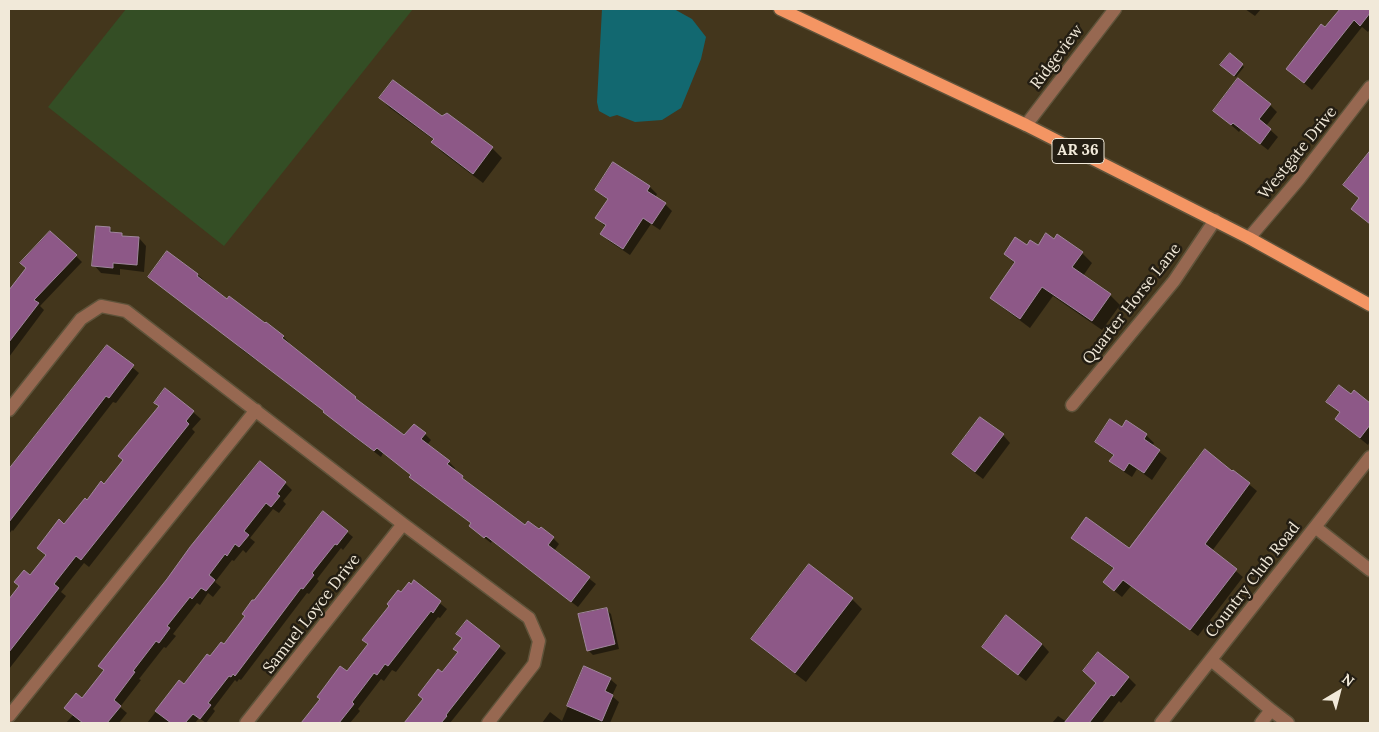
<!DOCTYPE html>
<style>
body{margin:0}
#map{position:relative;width:1379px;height:732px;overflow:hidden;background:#43361c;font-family:Lora,serif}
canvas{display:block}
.frame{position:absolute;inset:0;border:10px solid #f1e9d9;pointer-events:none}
.north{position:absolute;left:1314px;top:667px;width:50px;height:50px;-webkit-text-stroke:4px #241e13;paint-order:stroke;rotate:37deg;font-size:14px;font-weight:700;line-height:20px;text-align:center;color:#f1e9d9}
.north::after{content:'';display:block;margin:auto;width:18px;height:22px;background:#f1e9d9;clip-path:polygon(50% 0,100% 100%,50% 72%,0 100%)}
</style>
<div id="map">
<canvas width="1379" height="732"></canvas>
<div class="frame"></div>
<div class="north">N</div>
</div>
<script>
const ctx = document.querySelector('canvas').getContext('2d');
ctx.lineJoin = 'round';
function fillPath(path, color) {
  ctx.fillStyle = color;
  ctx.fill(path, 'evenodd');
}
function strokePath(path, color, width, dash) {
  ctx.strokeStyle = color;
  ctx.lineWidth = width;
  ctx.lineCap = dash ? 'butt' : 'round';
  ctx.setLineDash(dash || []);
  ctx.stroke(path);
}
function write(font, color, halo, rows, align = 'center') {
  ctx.font = font + ' Lora,serif';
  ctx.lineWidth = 5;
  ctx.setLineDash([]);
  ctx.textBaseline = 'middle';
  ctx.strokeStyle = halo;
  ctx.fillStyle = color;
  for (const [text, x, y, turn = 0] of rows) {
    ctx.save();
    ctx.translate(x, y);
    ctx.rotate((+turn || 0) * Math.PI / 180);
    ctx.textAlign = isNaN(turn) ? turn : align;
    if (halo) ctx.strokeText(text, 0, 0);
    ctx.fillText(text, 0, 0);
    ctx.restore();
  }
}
const green = new Path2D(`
 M126,9H413L224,246L48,107Z`);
const water = new Path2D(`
 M602,9H674L692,19L706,37L701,59L681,108L662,120L635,122L617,115L610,117L599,111L597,102Z`);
const shadow = new Path2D(`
 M1245,9H1261L1255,16Z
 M1342,9H1370V29L1368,32L1362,27L1312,90L1288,69L1326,29Z
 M1242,65L1244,67L1236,77L1224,67Z
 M380,98L492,148L502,158L483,183L442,152L432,142L434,140L390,108Z
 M1270,105L1277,112L1266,126L1278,137L1268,150L1241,129L1239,132L1215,111Z
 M1370,153V224L1359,215L1360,199L1345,185Z
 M614,163L650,187L657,194L655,198L665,204L672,211L660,230L651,224L630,255L609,241L602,234L606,227L597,218L608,200L596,190Z
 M109,228L114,233L121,234L125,237L139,238L146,246L144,272L120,269V275L101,273L94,265Z
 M1057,236L1082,253L1092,263L1083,276L1110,295L1120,305L1102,330L1053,296L1030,328L1002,307L992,297L1015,264L1005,253L1027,247L1038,246L1054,240Z
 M168,253L198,275L227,301L283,336L289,343L288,344L405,437L425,434L431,440L427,445L449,462L455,468L453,471L525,527L553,538L559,544L554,551L596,584L578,607L492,541L491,543L477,532L472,524L417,483L411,477L412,475L383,453L381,457L348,432L331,418L325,412L256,359V360L241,349L236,343Z
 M76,256L82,262L40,306L44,310L9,357V292L27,268Z
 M107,346L139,373L116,403L113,402L13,531L12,530L9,534V472Z
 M1354,392L1370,405V441L1368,445L1336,419L1341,413L1328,401L1351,396Z
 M193,412L201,419L192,429L195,432L89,567L84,563L61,592L66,596L9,669V601L20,586L30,577L46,556L38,548L65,525L87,501Z
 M981,418L1003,435L1010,443L983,479L961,462L953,454Z
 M1127,422L1146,435L1154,443L1152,446L1167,458L1152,480L1137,469L1132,477L1118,468L1111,461L1114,456L1104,449L1096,442L1122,428Z
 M1233,471L1257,491L1212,551L1243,577L1198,636L1131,586L1122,597L1112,589L1114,569L1079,544L1072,537L1130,549Z
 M285,483L292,490L283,501L286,504L279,513L273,509L250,538L255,542L246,553L243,550L234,561L232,560L215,582L221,587L213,597L208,593L200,605L197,603L173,634L176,636L166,648L164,647L139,679L141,680L120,707L127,713L119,723H66L73,715L66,708L82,700L105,670L100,665Z
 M347,532L353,537L343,550L341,548L317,579L319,581L309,594L307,593L241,680L239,679L237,682L235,680L213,709L215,711L206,723L199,718L195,723H147L179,682L184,685L210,658L224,646Z
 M809,566L852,599L862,609L806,682L763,649L753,639Z
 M414,582L447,609L440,618L438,617L396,672L392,670L384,681L381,679L358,709L360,711L350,723H303L321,699L347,673L369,645L401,594Z
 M606,609L611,614L619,649L593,655L588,650Z
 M1006,617L1042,644L1049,652L1026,681L991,654L983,647Z
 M467,621L506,653L450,723H405L459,653Z
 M584,668L610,679L617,685L612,696L619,702L610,723H542L550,712L562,721Z
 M1128,677L1136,685L1121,703L1119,701L1102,723H1052L1058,716L1067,722Z`);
const building = new Path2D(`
 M1339,9H1370V13L1360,26L1354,20L1304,83L1286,69L1321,24L1325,27L1340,9Z
 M1230,53L1243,64L1234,76L1220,65Z
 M1238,78L1271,104L1259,119L1271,129L1260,144L1233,123L1231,125L1213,111Z
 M393,80L442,116L447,113L493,147L473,174L431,142L434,139L379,98Z
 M1370,151V224L1351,209L1359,198L1343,185Z
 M613,162L650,186L647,191L666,203L652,224L643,218L623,249L600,234L606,225L595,218L608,199L595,190Z
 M96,226L110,227V232L122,233V236L139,237L137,265L113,263V268L92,266Z
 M50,231L77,255L34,300L39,303L9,342V290L26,268L20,263Z
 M1046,233L1054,239L1057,234L1083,252L1072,267L1111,294L1092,321L1042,287L1020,319L990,298L1015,262L1004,254L1015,237L1027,245L1030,240L1038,245Z
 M167,251L198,274L197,276L227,299L229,296L265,323L266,322L284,336L282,338L356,397L355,398L404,435L414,424L426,433L421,439L450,461L447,464L463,476L462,478L525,525L528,521L539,529L541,527L554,537L548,545L590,577L571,602L486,536L484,538L469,526L471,523L409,477L411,475L377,448L374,451L354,436L323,412L324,411L148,277Z
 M107,345L134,365L109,398L106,396L9,522V469Z
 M1339,385L1351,394L1354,390L1370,403V425L1360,438L1335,419L1340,412L1326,402Z
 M165,388L194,411L186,421L189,424L81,560L76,556L54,584L59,588L9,652V599L19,586L14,582L24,570L30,575L46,555L37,548L59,519L64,524L85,498L87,500L101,481L104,484L123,460L118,456L159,406L154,403Z
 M980,417L1004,434L975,472L952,454Z
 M1110,419L1122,427L1126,420L1147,434L1144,439L1160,450L1144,473L1129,463L1124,471L1109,461L1114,455L1095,442Z
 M1205,449L1232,471L1233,470L1250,483L1205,544L1237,569L1190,630L1123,580L1114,591L1103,582L1114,568L1071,538L1086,517L1129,548Z
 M260,461L286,482L277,494L280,496L271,507L266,503L244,531L249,535L239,547L235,544L227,556L225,554L209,575L215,580L206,591L201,588L192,599L190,597L167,626L170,628L159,643L156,641L133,671L135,672L114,700L121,706L107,723H83L64,708L76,693L82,698L104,670L98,666L167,579L190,547Z
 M323,511L348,531L337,545L335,544L312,573L314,575L303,589L301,588L235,676L233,674L231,677L229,676L208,703L211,705L200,719L193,714L185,723H171L155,711L179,680L184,684L207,654L210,656L221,642L224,644L245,616L242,614L252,600H254Z
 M809,564L853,598L795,673L751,639Z
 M414,580L441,601L433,613L431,611L388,666L385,664L377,675L374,673L352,702L354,704L339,723H301L320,699L317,697L340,666L347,671L368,644L362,640L389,606L387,604L398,590L401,592L409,582L411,584Z
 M607,608L615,644L587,651L578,614Z
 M1006,615L1042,644L1018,675L982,647Z
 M467,620L500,646L449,711L446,715L447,716L441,723H404L423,699L418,695L438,669L442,672L458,652L453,649L462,638L456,634Z
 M1098,652L1129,677L1114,696L1111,695L1089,723H1064L1096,683L1083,671Z
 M584,666L611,678L605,691L613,695L602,721L567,706Z`);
const minor = new Path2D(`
 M1026,125L1115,9
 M1249,238L1299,179L1370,87
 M1072,405L1174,281L1215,220
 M9,410L81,319L101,306L126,311L403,524L529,618L539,641L534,664L488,723
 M1315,527L1370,570
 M1211,660L1271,710L1261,723
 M1271,710L1288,723
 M9,716L256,410
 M246,723L403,524
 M1161,723L1370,457`);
const major = new Path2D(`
 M780,9L1026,125L1249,238L1370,305`);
const shields = [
 [1078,151,52]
];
const shieldNames = [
 ["AR 36",1078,151]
];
const streetNames = [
 ["Ridgeview",1057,57,-53],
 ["Westgate Drive",1298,153,-51],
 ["Quarter Horse Lane",1132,304,-52],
 ["Country Club Road",1253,580,-52],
 ["Samuel Loyce Drive",312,614,-52]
];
fillPath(green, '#344e25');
fillPath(water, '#126870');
fillPath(shadow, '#0007');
fillPath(building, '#8d5887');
strokePath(building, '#a0879d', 1);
strokePath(minor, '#5f533a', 15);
strokePath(major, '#5f533a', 15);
strokePath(minor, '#976851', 12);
strokePath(major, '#f49563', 12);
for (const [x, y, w] of shields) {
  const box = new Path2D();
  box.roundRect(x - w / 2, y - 12.5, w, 25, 4);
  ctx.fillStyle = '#241e13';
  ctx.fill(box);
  strokePath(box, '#f1e9d9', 1);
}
write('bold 15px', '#f1e9d9', null, shieldNames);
write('16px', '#f1e9d9', '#241e13', streetNames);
</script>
